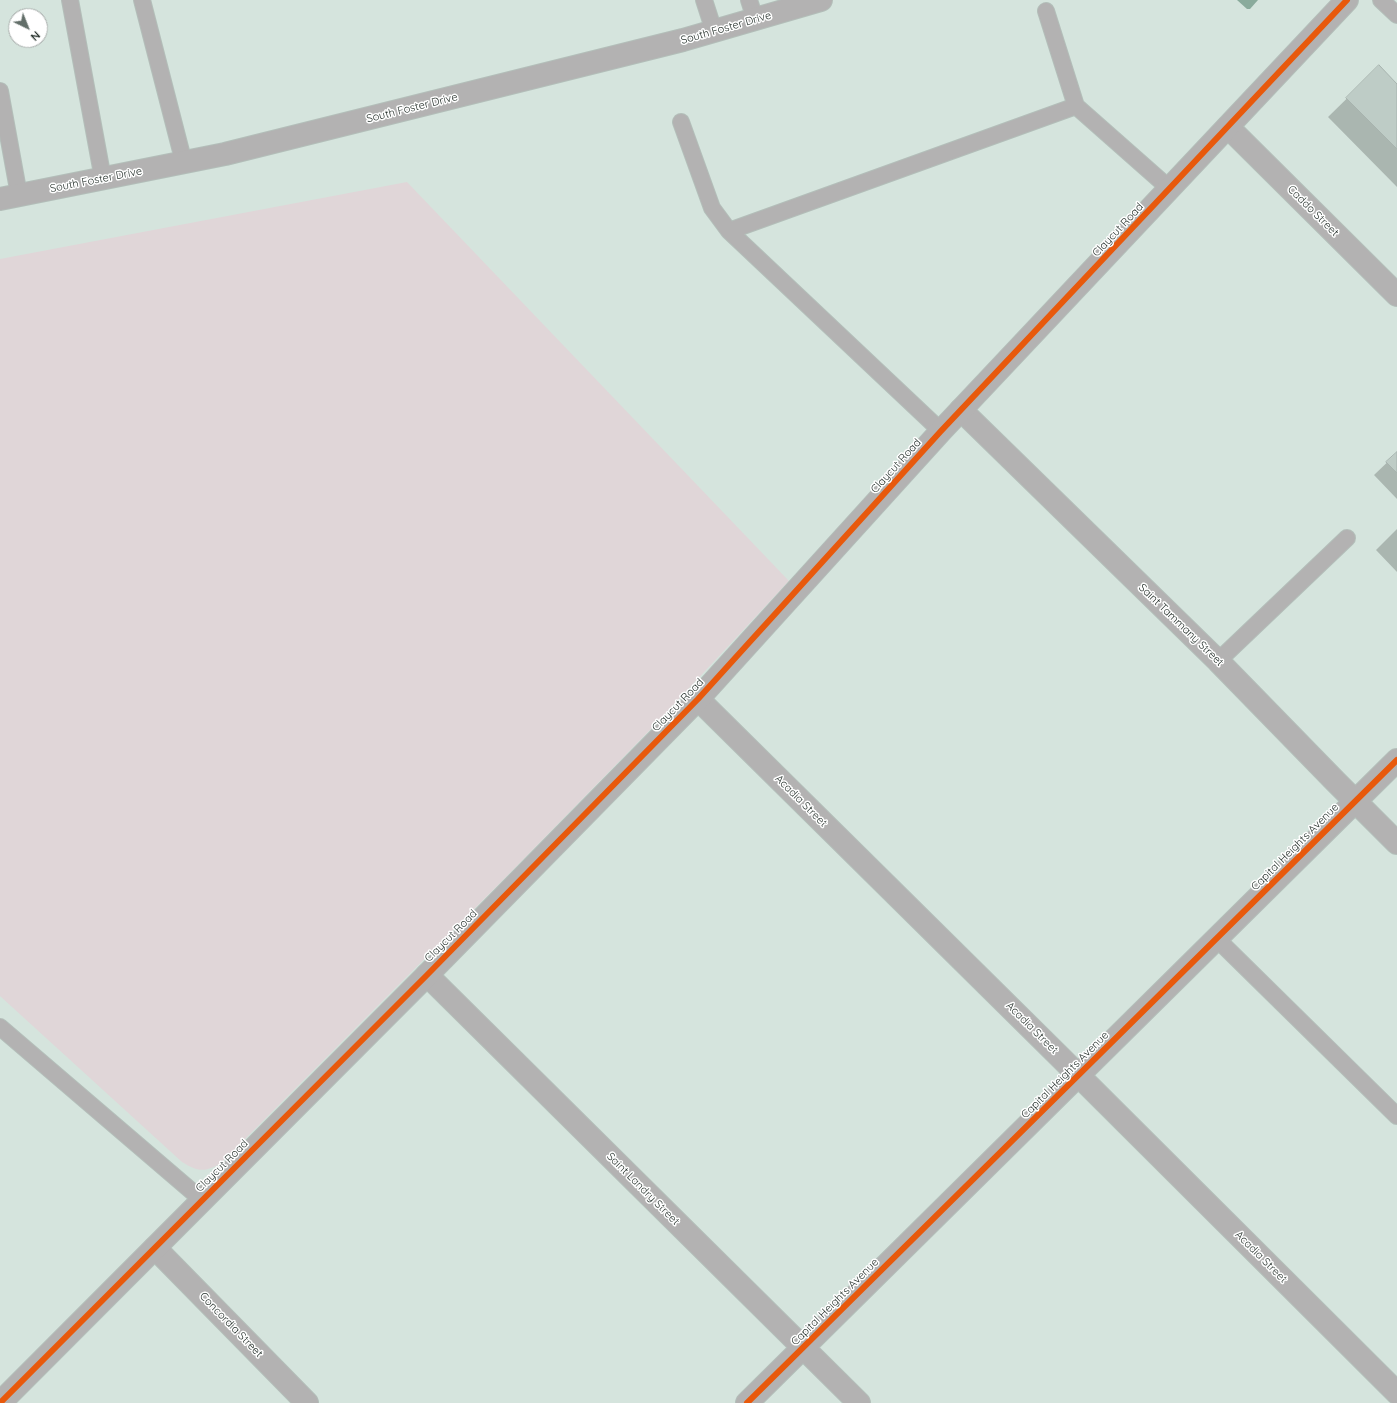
<!DOCTYPE html>
<style>
body{margin:0}
#map{position:relative;width:1397px;height:1403px;overflow:hidden;background:#d5e4dd;font-family:Quicksand,sans-serif}
canvas{display:block}
.north{position:absolute;left:8px;top:8px;width:40px;height:40px;box-sizing:border-box;background:#fff;border:1px solid #a7acaa;border-radius:50%;rotate:137deg;font-size:11px;font-weight:700;line-height:16px;text-align:center;color:#242f2a}
.north::after{content:'';display:block;margin:auto;width:14px;height:18px;background:#626e69;clip-path:polygon(50% 0,100% 100%,50% 72%,0 100%)}
</style>
<div id="map">
<canvas width="1397" height="1403"></canvas>
<div class="north">N</div>
</div>
<script>
const ctx = document.querySelector('canvas').getContext('2d');
ctx.lineJoin = 'round';
function fillPath(path, color) {
  ctx.fillStyle = color;
  ctx.fill(path, 'evenodd');
}
function strokePath(path, color, width, dash) {
  ctx.strokeStyle = color;
  ctx.lineWidth = width;
  ctx.lineCap = dash ? 'butt' : 'round';
  ctx.setLineDash(dash || []);
  ctx.stroke(path);
}
function write(font, color, halo, rows, align = 'center') {
  ctx.font = font + ' Quicksand,sans-serif';
  ctx.lineWidth = 3;
  ctx.setLineDash([]);
  ctx.textBaseline = 'middle';
  ctx.strokeStyle = halo;
  ctx.fillStyle = color;
  for (const [text, x, y, turn = 0] of rows) {
    ctx.save();
    ctx.translate(x, y);
    ctx.rotate((+turn || 0) * Math.PI / 180);
    ctx.textAlign = isNaN(turn) ? turn : align;
    if (halo) ctx.strokeText(text, 0, 0);
    ctx.fillText(text, 0, 0);
    ctx.restore();
  }
}
const green = new Path2D(`
 M407,182L789,581L650,730L508,875L220,1164C204,1172 198,1172 182,1162L0,996V259Z`);
const water = new Path2D(`
 M1237,0H1258L1250,9H1247Z`);
const shadow = new Path2D(`
 M1379,67L1397,85V187L1328,117Z
 M1397,453V499L1374,475Z
 M1397,529V572L1376,550Z`);
const building = new Path2D(`
 M1379,65L1397,84V149L1346,98Z
 M1397,452V473L1386,462Z`);
const service = new Path2D(`
 M70,0L103,179
 M142,0L184,163
 M704,0L714,31
 M749,0L755,19
 M1381,0L1397,15
 M1046,11L1076,106L1170,189
 M0,91L19,195
 M681,122L712,208L729,231L941,431
 M729,231L1076,106
 M1218,661L1347,538
 M1217,939L1397,1116
 M0,1027L202,1200`);
const minor = new Path2D(`
 M1228,127L1397,295
 M961,410L1218,661L1335,781L1397,843
 M698,699L1060,1057L1397,1393
 M427,975L859,1403
 M155,1248L307,1403
 M747,1403L1397,760`);
const tertiary = new Path2D(`
 M0,199L225,154L683,40L821,0
 M0,1403L427,975L698,699L941,431L1347,0`);
const cycleway = new Path2D(`
 M0,1403L427,975L698,699L941,431L1347,0
 M747,1403L1397,760`);
const streetNames = [
 ["South Foster Drive",726,28,-16],
 ["South Foster Drive",412,108,-14],
 ["South Foster Drive",96,180,-11],
 ["Caddo Street",1313,211,45],
 ["Claycut Road",1118,230,-47],
 ["Claycut Road",896,466,-48],
 ["Saint Tammany Street",1181,625,44],
 ["Claycut Road",678,705,-46],
 ["Acadia Street",801,801,45],
 ["Capital Heights Avenue",1295,847,-45],
 ["Claycut Road",451,936,-45],
 ["Acadia Street",1032,1028,45],
 ["Capital Heights Avenue",1065,1075,-45],
 ["Claycut Road",222,1166,-45],
 ["Saint Landry Street",643,1189,45],
 ["Acadia Street",1261,1257,45],
 ["Capital Heights Avenue",835,1302,-45],
 ["Concordia Street",231,1325,46]
];
fillPath(green, '#e0d6d8');
fillPath(water, '#8aab9c');
fillPath(shadow, '#0003');
fillPath(building, '#beccc6');
strokePath(building, '#a7b3ae', 1);
strokePath(service, '#b3beb9', 18);
strokePath(minor, '#b3beb9', 24);
strokePath(tertiary, '#b3beb9', 24);
strokePath(service, '#b3b2b2', 16);
strokePath(minor, '#b3b2b2', 22);
strokePath(tertiary, '#b3b2b2', 22);
strokePath(cycleway, '#e8590c', 6);
write('11px', '#242f2a', '#fff', streetNames);
</script>
